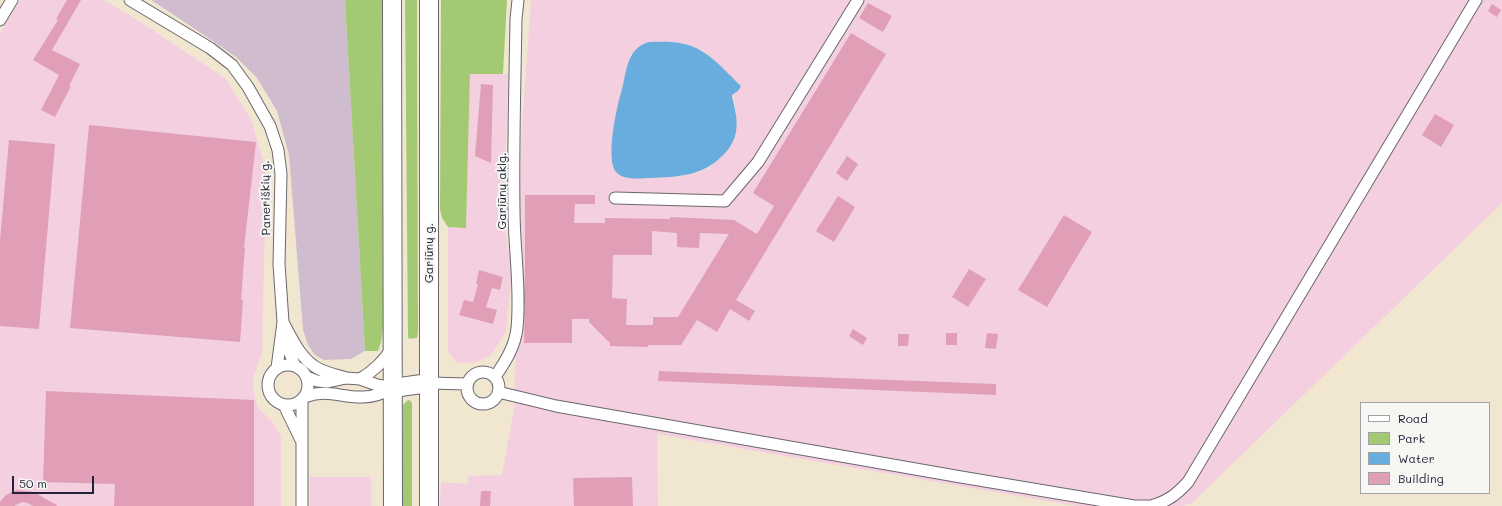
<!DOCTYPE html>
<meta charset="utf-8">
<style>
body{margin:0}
#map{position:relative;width:1502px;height:506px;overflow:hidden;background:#f1e7d1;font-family:Mali,sans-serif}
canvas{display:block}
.legend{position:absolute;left:1360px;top:402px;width:130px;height:92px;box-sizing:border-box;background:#f6f6f2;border:1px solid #a1a1a9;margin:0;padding:5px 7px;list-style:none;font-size:12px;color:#22223b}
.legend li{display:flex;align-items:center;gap:8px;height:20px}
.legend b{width:20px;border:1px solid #a1a1a9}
.scale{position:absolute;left:12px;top:476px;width:82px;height:18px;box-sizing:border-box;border:2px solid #22223b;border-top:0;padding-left:5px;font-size:12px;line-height:14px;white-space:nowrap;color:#22223b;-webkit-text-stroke:3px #f6f6f2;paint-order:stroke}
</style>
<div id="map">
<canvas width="1502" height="506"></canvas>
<ul class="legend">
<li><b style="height:5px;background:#fff"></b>Road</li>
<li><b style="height:11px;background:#a4c973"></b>Park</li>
<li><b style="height:11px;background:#68adde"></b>Water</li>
<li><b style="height:11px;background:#e09fb7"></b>Building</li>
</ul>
<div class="scale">50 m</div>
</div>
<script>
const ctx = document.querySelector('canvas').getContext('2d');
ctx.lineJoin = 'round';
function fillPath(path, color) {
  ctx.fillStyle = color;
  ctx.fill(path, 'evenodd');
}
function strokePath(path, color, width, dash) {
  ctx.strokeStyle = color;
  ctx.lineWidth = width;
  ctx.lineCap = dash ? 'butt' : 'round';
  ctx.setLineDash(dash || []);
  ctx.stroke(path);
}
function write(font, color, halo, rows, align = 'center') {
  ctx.font = font + ' Mali,sans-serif';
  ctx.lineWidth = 4;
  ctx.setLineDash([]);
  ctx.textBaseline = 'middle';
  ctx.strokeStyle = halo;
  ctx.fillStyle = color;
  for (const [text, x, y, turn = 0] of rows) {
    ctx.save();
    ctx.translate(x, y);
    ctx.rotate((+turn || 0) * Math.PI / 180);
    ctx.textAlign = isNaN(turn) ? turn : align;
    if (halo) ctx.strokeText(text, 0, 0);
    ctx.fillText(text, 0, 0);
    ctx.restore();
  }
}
const built = new Path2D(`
 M20,0H104L136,19L225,78L251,119L266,170L262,353L253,378L254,393L258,408L271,420L281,436V506H0V33Z
 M531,0H1502V203L1192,503L1183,506H1076L657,434L658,506H440L441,482L466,484L468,482V476L502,475L514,409L521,141ZM649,42L682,43L697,48L706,53L741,86L733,94L736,112L726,152L708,168L697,173L681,176L634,178L625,177L620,96L630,56Z
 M470,74H508L504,224L512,270L506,332L490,356L474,363L456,362L448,351V227L466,228Z
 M310,477H371V506H310Z`);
const industrial = new Path2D(`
 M151,0H345L365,351L351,359L324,360L315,355L308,345L303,330L289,155L277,111L257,78L236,57L204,35Z`);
const green = new Path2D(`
 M345,0H382L383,329L381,342L378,351H365Z
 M405,0H417L418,333L417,338L409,339L408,337Z
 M441,0H507L503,74H470L466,228L448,227L442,218L440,210Z
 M408,400L411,401L412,404V506H402L403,405Z`);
const water = new Path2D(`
 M649,42C660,42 673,41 684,44C708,49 724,70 741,86L738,91L733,94L732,96C735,109 739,123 735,136C733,143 728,151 722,156C703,176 677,177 651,178C641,178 624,181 616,172C605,159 617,105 622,89C627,70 627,48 649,42Z`);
const building = new Path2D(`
 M67,0H81L52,50L80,64L69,86H71L55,117L41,110L59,75L33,60L58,20L56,19Z
 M868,3L892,16L883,32L859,18Z
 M1492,4L1501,10L1497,17L1488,11Z
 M851,33L886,54L736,300L755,311L749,321L730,309L717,332L697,320L681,345H648V347L610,346V343L589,322V319H572V343H524L525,299V195H595V204H575L574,223H605V218L670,219V217L734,220L757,234L774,206L753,193ZM652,231L677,233V247L699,248L700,233L729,234L678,317H653V325H626L627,299L612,298L613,255H652Z
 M481,84L493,85L491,163L475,156Z
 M1435,114L1454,125L1441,147L1422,135Z
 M89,125L256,142L244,248H245L241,300H243L240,342L70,328Z
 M9,140L55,144L39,329L0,326V240Z
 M847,156L858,164L847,181L836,173Z
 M838,196L855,207L834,242L816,231Z
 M1064,215L1092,232L1047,307L1018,290Z
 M969,269L986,279L968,307L952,297Z
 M479,270L503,277L500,290L492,288L486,307L497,310L493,324L459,315L464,300L473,302L478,284H476Z
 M853,329L867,338L863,345L849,336Z
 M946,333H957V345H946Z
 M987,333L998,334L996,349L985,348Z
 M898,334H909L908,346H898Z
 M659,371L996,384V395L658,381Z
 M46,391L254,400V506H114L115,484L43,482Z
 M632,477L633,506H574L573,478Z
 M18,490L34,492L58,506H33L28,503L22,502L14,506H0V502L5,496L11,492Z
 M481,491H491L490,506H480Z`);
const minor = new Path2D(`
 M130,0L210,48L232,65L248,87L270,126L278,150L281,174L279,264L283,322L277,368
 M0,20L12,0
 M615,198L725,201L758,162L858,0
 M283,322C292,339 301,360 319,369C327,373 337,375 346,378
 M285,332L288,349L295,366
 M268 385a20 20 0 1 1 40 0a20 20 0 1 1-40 0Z
 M467 388a16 16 0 1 1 32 0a16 16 0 1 1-32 0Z
 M307,377L317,381L328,382L346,378L360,379L377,385L393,388
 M495,377C505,362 515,347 517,328C521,289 514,249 514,210C513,146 515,83 516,19L518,0
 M360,379C374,371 384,361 392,348
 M429,383L467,384
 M498,392L556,406L961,477L1134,506H1148
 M305,397C328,388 341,398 363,397C375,397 384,393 393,388
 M284,405L301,440
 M302,506V401
 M1151,506C1168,501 1176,495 1188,482L1476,0`);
const trunk = new Path2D(`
 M392,0L393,506
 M393,388L429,383
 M429,506V0`);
const streetNames = [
 ["Gariūnų aklg.",502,191,-90],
 ["Paneriškių g.",266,198,-91],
 ["Gariūnų g.",429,253,-90]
];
fillPath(built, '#f3cfe0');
fillPath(industrial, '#cfbdcf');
fillPath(green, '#a4c973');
fillPath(water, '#68adde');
fillPath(building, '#e09fb7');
strokePath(minor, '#6a6770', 13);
strokePath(trunk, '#6a6770', 20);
strokePath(minor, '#fff', 11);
strokePath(trunk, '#fff', 18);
write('12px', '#22223b', '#f6f6f2', streetNames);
</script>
